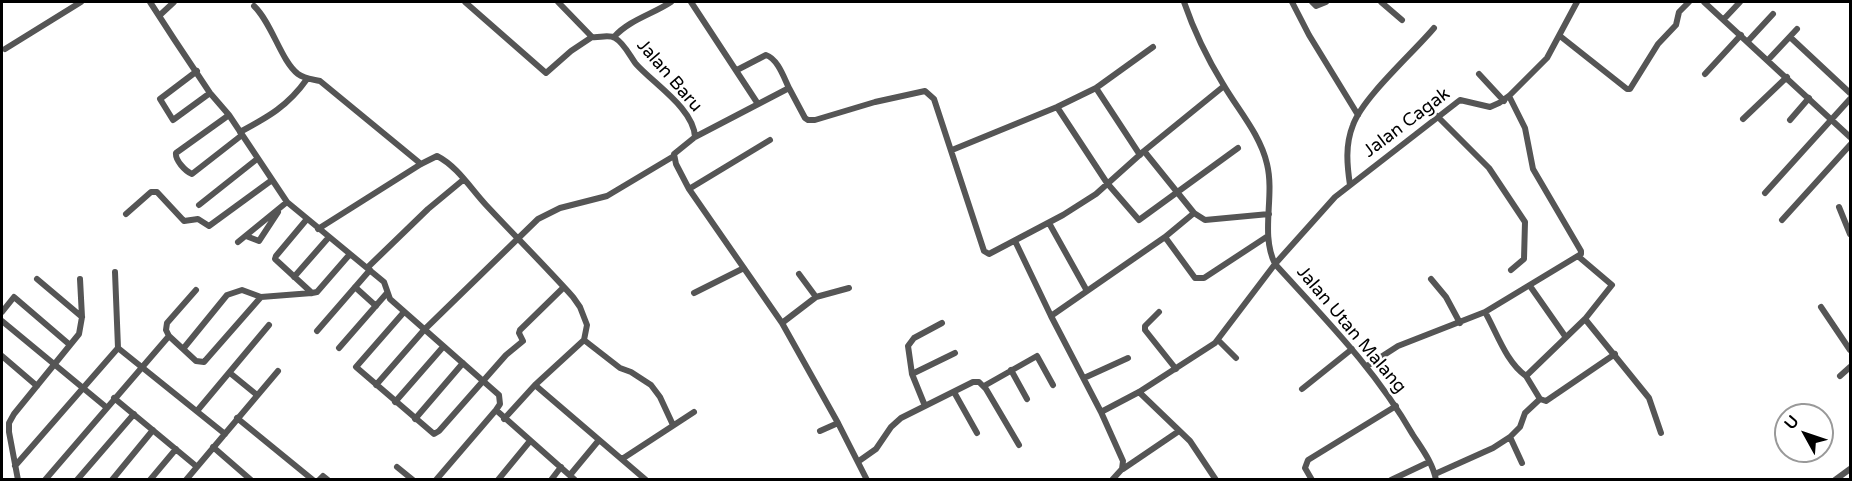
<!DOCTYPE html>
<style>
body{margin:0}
#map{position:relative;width:1852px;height:481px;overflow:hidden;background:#fff;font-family:"Varela Round",sans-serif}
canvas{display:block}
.frame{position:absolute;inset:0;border:3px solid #000;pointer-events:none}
.north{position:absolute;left:1774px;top:403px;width:60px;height:60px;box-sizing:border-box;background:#fff;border:2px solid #999;border-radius:50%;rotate:310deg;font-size:16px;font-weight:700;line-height:24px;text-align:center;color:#000}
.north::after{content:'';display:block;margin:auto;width:21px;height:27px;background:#000;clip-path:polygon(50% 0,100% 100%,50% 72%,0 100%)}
</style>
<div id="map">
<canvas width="1852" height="481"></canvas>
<div class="frame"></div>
<div class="north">U</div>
</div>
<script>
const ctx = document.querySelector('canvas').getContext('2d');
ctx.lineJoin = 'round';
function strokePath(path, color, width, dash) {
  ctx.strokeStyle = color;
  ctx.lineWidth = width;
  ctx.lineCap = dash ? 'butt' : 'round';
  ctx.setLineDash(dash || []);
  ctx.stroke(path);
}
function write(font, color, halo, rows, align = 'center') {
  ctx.font = font + ' "Varela Round",sans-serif';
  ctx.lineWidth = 5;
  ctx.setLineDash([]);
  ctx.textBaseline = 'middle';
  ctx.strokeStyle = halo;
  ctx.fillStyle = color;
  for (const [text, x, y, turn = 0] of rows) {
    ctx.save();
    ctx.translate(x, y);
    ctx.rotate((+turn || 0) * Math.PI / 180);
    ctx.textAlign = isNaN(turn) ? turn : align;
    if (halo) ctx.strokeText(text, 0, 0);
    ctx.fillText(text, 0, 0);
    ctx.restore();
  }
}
const minor = new Path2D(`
 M150,2L174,39L210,93L229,115L287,202L384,282L390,299L499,395L500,404L496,410L436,480
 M465,2L546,73L571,51L592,37
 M558,2L592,37C599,38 609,34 615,38C624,43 630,56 636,64C654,84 694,109 695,137
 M691,2L758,104
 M1184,2C1194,31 1207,58 1223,84C1238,110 1260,134 1267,164C1275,197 1260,233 1275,264C1326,320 1375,369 1413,435C1422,449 1433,463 1436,480
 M1292,2L1309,35L1358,115
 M1312,2L1316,6L1326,2
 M1381,2L1402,20
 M1704,2L1850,137
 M254,6C272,23 281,61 298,74C305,79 312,79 320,81L421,164
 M160,15L174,2
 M1724,19L1740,2
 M1560,36L1627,89H1630L1658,44L1676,25L1679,12L1689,2
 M614,37C629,20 653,14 671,2
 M1790,37L1850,93
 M1748,41L1773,14
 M5,49L81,2
 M1768,60L1797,29
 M737,70L766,55C778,59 784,78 789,88
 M197,71L160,99L173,120L210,93
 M1479,74L1504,101
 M1705,74L1741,35
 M1096,88L1153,47
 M1057,107L1107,183L1139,220L1238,148
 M229,115L176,153C175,160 185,171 192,174L242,135
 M1437,116L1489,168L1525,222L1524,259L1511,270
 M1743,119L1787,77
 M1790,120L1809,98
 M240,132C268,117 288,106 307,79
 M952,150L1057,107L1096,88L1140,155
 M1144,151L1194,213L1165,237L1051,316L1101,412L1139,392L1215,343L1275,264L1335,197L1460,100L1490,107L1499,103L1509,96L1547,58L1577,2
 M1350,185C1347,165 1345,145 1353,125C1363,97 1413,53 1434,28
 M689,189L770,140
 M1765,193L1850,99
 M199,205L257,159
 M1839,207L1850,234
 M1194,213L1205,220L1269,214
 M126,214L151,192H157L184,221L198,219L209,226L272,180
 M307,219L276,256L275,259L312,293
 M1782,220L1850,145
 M1049,223L1087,291
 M318,229L421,164L437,156C457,166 471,189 486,205C515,236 545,266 573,297L580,307L587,325L584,340L535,385L504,419
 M246,236L259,241L278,212
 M1165,237L1195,278H1204L1268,236
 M1015,241L1051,316
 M238,242L287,202
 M367,268L428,209L463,180
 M799,274L816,297
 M294,277L329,237
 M37,279L82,317
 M1431,279L1446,297L1460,323
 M1530,286L1565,336
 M355,287L376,306
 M312,293L317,292L350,254
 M694,293L744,268
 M1821,307L1850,350
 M2,312L14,297L70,345
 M404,312L356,367L434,434L439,431L506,355L523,341L519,333L520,330L564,287
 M1159,312L1145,326V330L1176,369
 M1485,312C1497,333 1506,362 1526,376
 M1585,319L1649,398L1661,433
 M2,321L106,407
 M782,323L816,297L849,288
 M317,331L370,270
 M169,336L196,361L204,362L261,297L312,293
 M169,336L166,330L167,323L196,290
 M584,340L620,368L631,372L651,385L660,397L673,425
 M1218,340L1236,358
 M118,348L225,434
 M339,348L387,293
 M183,349L227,295L242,290L261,297
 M2,356L37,386
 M1367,366L1398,346L1485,312L1581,254V251L1533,169L1525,128L1509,96
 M1011,370L1027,399
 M230,373L257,395
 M912,374L955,353
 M1840,376L1850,367
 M1084,378L1128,358
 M376,385L424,330L538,219L560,208L607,196L674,156
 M535,385L646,480
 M984,386L1037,356L1053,385
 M1302,389L1352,349
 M954,392L977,433
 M1139,392L1190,441L1216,480
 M114,398L196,466
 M1540,399L1546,401L1615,354
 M395,402L443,347
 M925,406L912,374L908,346L914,338L942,323
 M496,410L575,480
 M197,411L269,325
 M1101,412L1123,461L1122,469L1112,480
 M237,418L313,480
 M415,419L463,363
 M820,431L838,423
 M213,447L251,480
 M622,459L694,412
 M859,461L876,449L891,427L901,418L973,382H979L986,389L1019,445
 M1522,463L1510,437L1520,427L1525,413L1540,399L1526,376L1585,319L1612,285L1579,257
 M15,466L118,348L115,272
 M397,467L413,480
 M1123,469L1179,431
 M1435,474L1493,448L1510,437
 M570,475L599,440
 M18,480L9,432V423L14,414L79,334L82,317L80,279
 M45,480L169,336
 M77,480L134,414
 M112,480L153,430
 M150,480L176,449
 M186,480L278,371
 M319,480L323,476L328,480
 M498,480L530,441
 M551,480L561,467
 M867,480L838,423L782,323L689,189L676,164L674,154L695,137L789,88L805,118L808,120H815L875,102L925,91L934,99L984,251L989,254L1063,215L1096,194L1144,151L1224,86
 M1312,480L1305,468L1308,460L1396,406
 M1391,480L1429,462
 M1835,480L1850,469`);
const streetNames = [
 ["Jalan Baru",669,76,49],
 ["Jalan Cagak",1407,123,-37],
 ["Jalan Utan Malang",1351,330,50]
];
strokePath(minor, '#555', 6);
write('18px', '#000', '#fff', streetNames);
</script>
